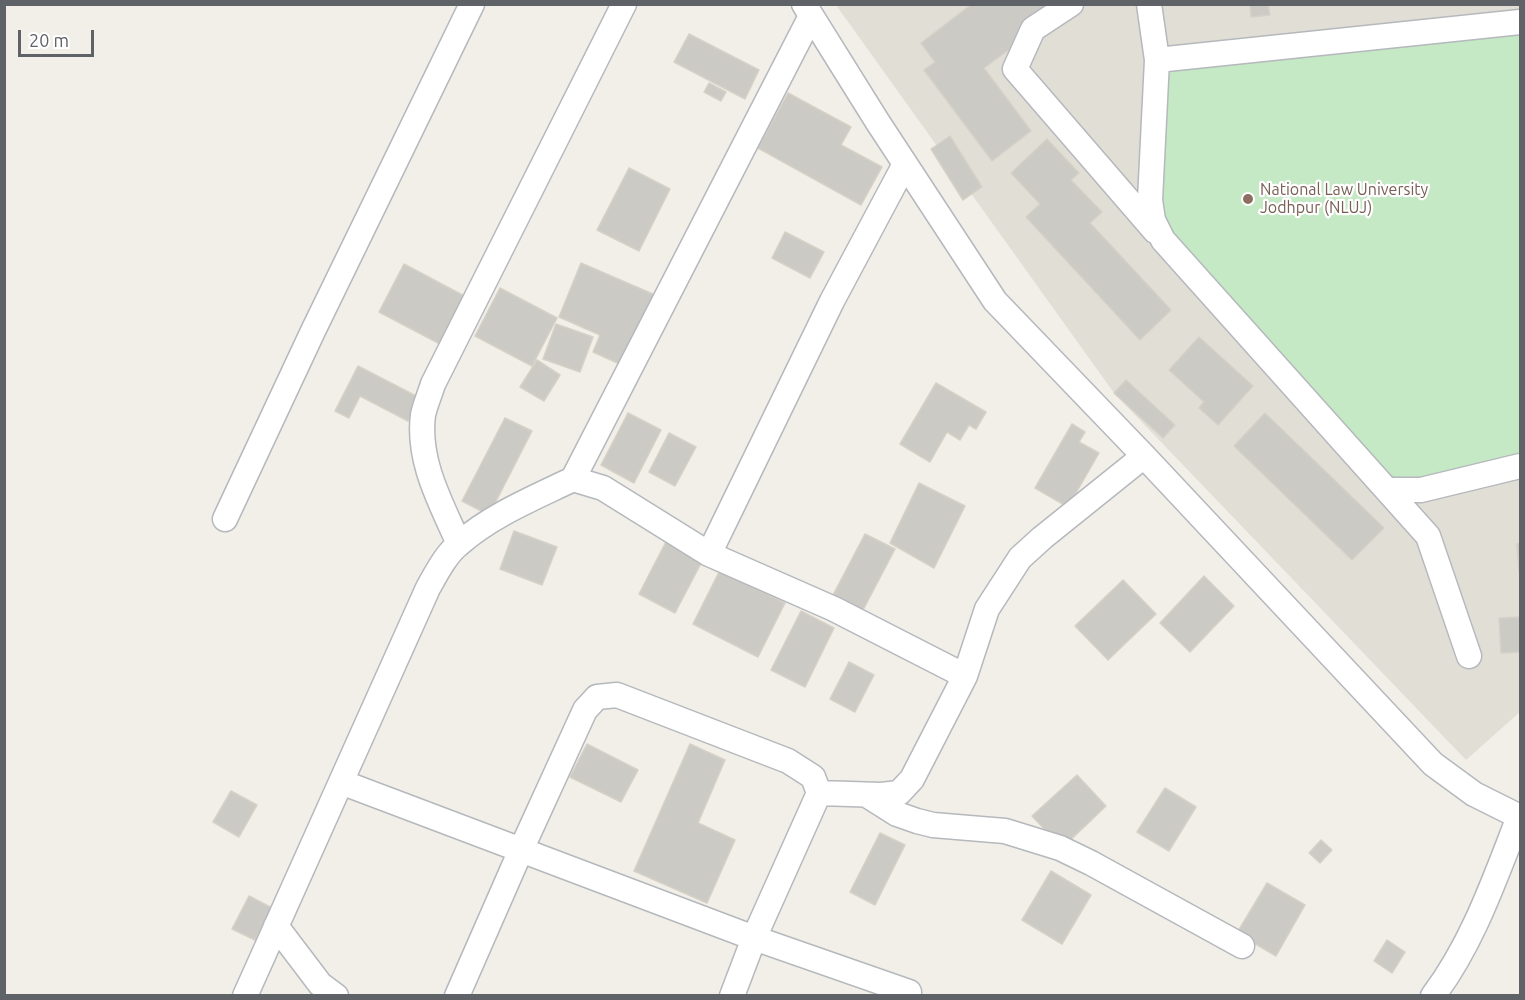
<!DOCTYPE html>
<style>
body{margin:0}
#map{position:relative;width:1525px;height:1000px;overflow:hidden;background:#f1efe8;font-family:Ubuntu,sans-serif}
canvas{display:block}
.frame{position:absolute;inset:0;border:6px solid #5f6368;pointer-events:none}
.scale{position:absolute;left:18px;top:30px;width:76px;height:27px;box-sizing:border-box;border:3px solid #5f6368;border-top:0;padding-left:8px;font-size:18px;line-height:21px;white-space:nowrap;color:#5f6368;-webkit-text-stroke:4px #fff;paint-order:stroke}
</style>
<div id="map">
<canvas width="1525" height="1000"></canvas>
<div class="frame"></div>
<div class="scale">20 m</div>
</div>
<script>
const ctx = document.querySelector('canvas').getContext('2d');
ctx.lineJoin = 'round';
function fillPath(path, color) {
  ctx.fillStyle = color;
  ctx.fill(path, 'evenodd');
}
function strokePath(path, color, width, dash) {
  ctx.strokeStyle = color;
  ctx.lineWidth = width;
  ctx.lineCap = dash ? 'butt' : 'round';
  ctx.setLineDash(dash || []);
  ctx.stroke(path);
}
function write(font, color, halo, rows, align = 'center') {
  ctx.font = font + ' Ubuntu,sans-serif';
  ctx.lineWidth = 4.5;
  ctx.setLineDash([]);
  ctx.textBaseline = 'middle';
  ctx.strokeStyle = halo;
  ctx.fillStyle = color;
  for (const [text, x, y, turn = 0] of rows) {
    ctx.save();
    ctx.translate(x, y);
    ctx.rotate((+turn || 0) * Math.PI / 180);
    ctx.textAlign = isNaN(turn) ? turn : align;
    if (halo) ctx.strokeText(text, 0, 0);
    ctx.fillText(text, 0, 0);
    ctx.restore();
  }
}
const education = new Path2D(`
 M836,5H1520V712L1466,760L1114,393Z`);
const green = new Path2D(`
 M1520,22V466L1391,483L1163,240L1157,60Z`);
const building = new Path2D(`
 M972,4H1041L1051,19L984,68L1031,131L992,161L924,70L935,62L921,43Z
 M1250,4H1268L1270,15L1251,17Z
 M689,34L759,70L745,99L674,62Z
 M709,83L726,92L721,101L704,92Z
 M788,93L851,127L841,145L882,167L861,205L758,148Z
 M950,136L982,187L963,200L931,149Z
 M1047,139L1079,173L1071,180L1102,212L1090,223L1171,310L1140,340L1026,217L1040,204L1011,173Z
 M629,168L670,189L639,251L597,230Z
 M785,232L824,252L810,278L772,258Z
 M581,263L655,295L622,365L593,352L600,335L559,317Z
 M404,264L468,298L440,344L379,312Z
 M500,288L557,318L532,366L475,336Z
 M556,324L593,337L580,372L543,359Z
 M1199,337L1253,386L1218,425L1199,408L1204,402L1169,370Z
 M537,360L560,375L544,401L520,387Z
 M358,366L420,398L408,421L360,396L349,418L335,411Z
 M1126,380L1175,425L1163,438L1114,393Z
 M936,383L986,412L976,429L969,425L960,440L947,432L930,462L900,444Z
 M628,413L661,430L634,483L601,465Z
 M1265,413L1384,528L1352,560L1234,446Z
 M505,418L532,431L489,515L462,501Z
 M1072,424L1085,432L1079,442L1099,453L1068,507L1035,488Z
 M669,433L696,447L675,486L649,472Z
 M919,483L965,506L934,568L890,543Z
 M514,531L557,547L542,585L500,569Z
 M670,534L707,552L675,613L639,594Z
 M865,534L895,549L862,612L832,597Z
 M1520,543V570L1519,571L1517,544Z
 M720,570L785,603L758,657L693,624Z
 M1204,576L1234,606L1190,652L1160,623Z
 M1123,580L1156,614L1108,660L1075,626Z
 M801,611L834,628L805,687L771,670Z
 M1520,617V652L1501,653L1499,618Z
 M849,662L874,675L855,712L830,699Z
 M587,744L638,770L621,802L570,777Z
 M690,744L725,760L698,823L735,840L707,903L634,871Z
 M1077,775L1106,806L1062,848L1032,816Z
 M1165,788L1196,807L1169,851L1137,832Z
 M231,791L257,805L239,837L213,822Z
 M880,833L905,845L875,905L850,892Z
 M1321,840L1332,850L1320,863L1309,853Z
 M1051,871L1091,895L1062,944L1022,920Z
 M1267,883L1305,905L1276,956L1237,933Z
 M249,896L272,908L255,940L232,929Z
 M1387,940L1405,952L1392,973L1374,961Z`);
const street = new Path2D(`
 M804,4L877,121L995,301L1144,456L1433,764L1474,794L1520,817
 M1071,4L1033,29L1015,69L1155,231
 M1149,4L1157,60L1150,200L1153,220L1163,240L1428,536L1469,656
 M811,16L573,479L603,488L709,554L834,609L965,676
 M1157,60L1520,22
 M1388,490H1421L1520,466
 M225,519L313,331L472,4
 M459,544C441,503 417,461 423,415C425,405 430,394 433,384L624,4
 M709,554L832,301L905,164
 M341,782L754,938L909,992
 M819,793L881,795L899,793L912,779L965,676L987,609L1020,558L1042,538L1144,456
 M867,795L897,814L917,821L933,825L1005,831L1060,848L1091,863L1242,946
 M276,926L320,984L336,996
 M245,996L428,588C437,572 446,554 460,543C492,515 534,498 573,479
 M457,996L521,850L585,710L597,697L617,695L788,761L813,777L819,793L754,938L732,996
 M1433,996C1473,943 1495,878 1519,817`);
const markers = [
 [1248,199,6,"#8d6e63"]
];
const educationNames = [
 ["National Law University",1260,190],
 ["Jodhpur (NLUJ)",1260,208]
];
fillPath(education, '#e1ded6');
fillPath(green, '#c5e8c5');
fillPath(building, '#cccac5');
strokePath(building, '#d6d1c6', 1.5);
strokePath(street, '#b5b8bc', 27);
strokePath(street, '#fff', 24);
for (const [x, y, r, color] of markers) {
  const dot = new Path2D();
  dot.arc(x, y, r, 0, 2 * Math.PI);
  ctx.fillStyle = color;
  ctx.fill(dot);
  strokePath(dot, '#fff', 2);
}
write('16px', '#785e54', '#fff', educationNames, 'left');
</script>
